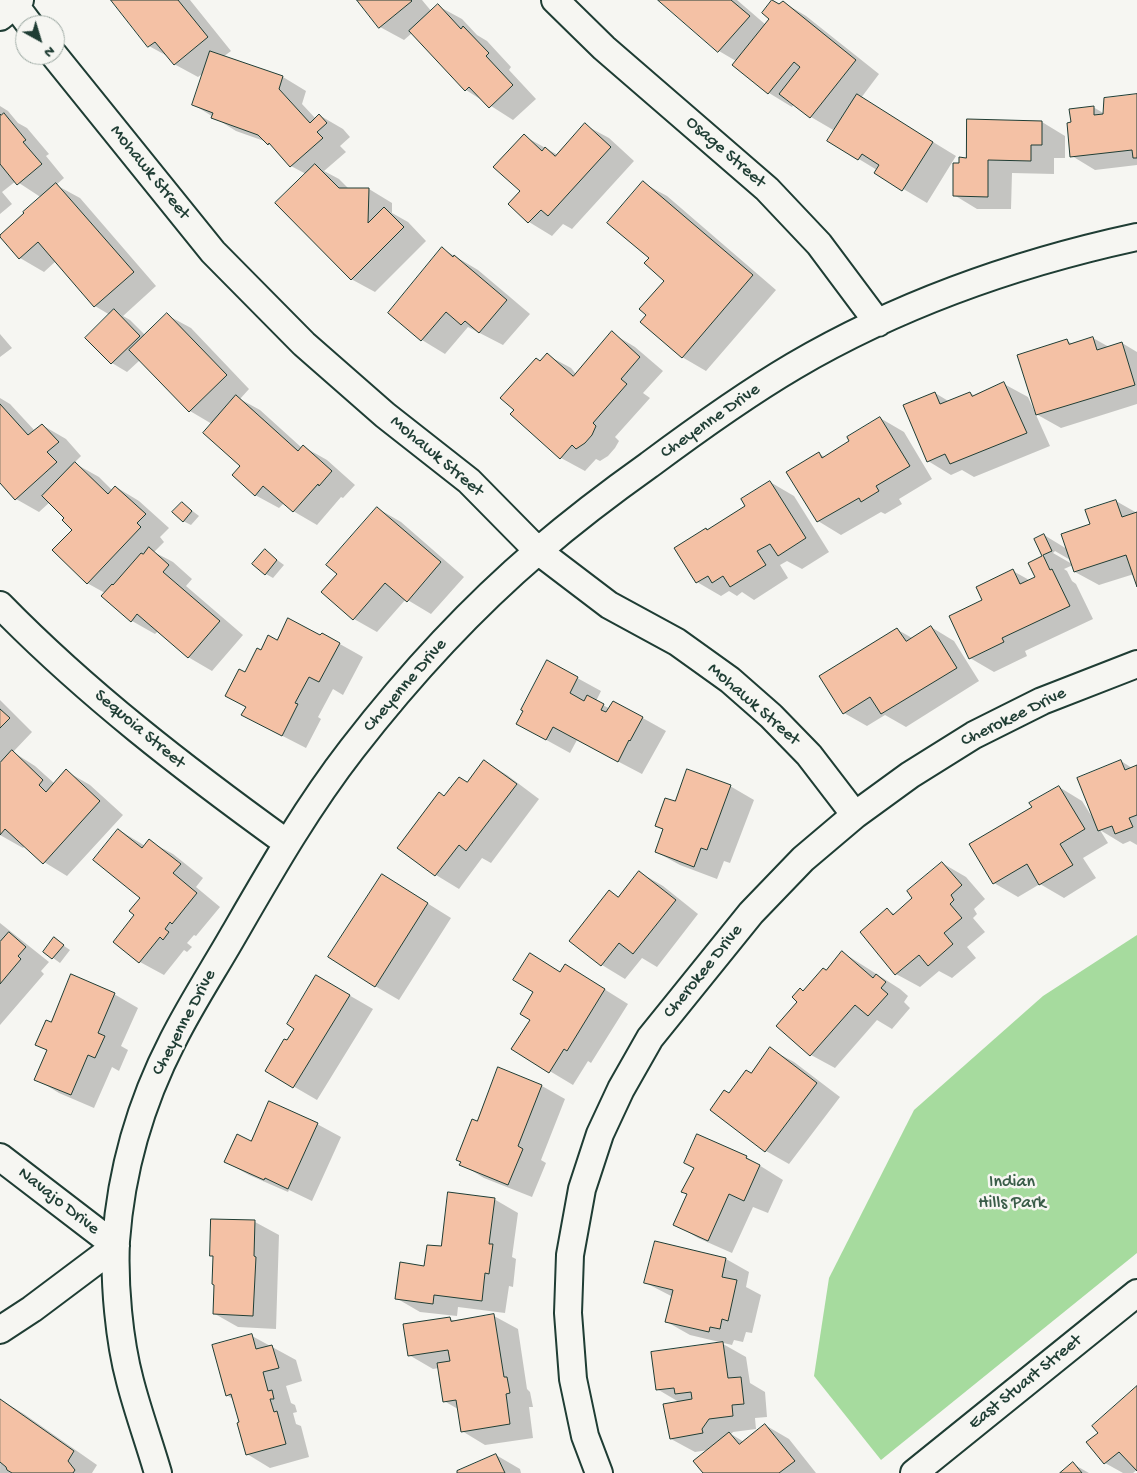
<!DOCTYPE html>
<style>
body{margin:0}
#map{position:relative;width:1137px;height:1473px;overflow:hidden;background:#f6f6f2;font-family:"Gochi Hand",sans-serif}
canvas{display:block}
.north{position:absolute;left:15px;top:15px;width:50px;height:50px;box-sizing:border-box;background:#f6f6f2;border:1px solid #a0aca6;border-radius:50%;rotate:141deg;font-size:14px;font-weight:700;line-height:20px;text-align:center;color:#1f3d34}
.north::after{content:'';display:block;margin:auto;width:18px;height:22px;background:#1f3d34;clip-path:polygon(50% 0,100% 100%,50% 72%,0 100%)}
</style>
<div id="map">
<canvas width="1137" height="1473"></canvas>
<div class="north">N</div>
</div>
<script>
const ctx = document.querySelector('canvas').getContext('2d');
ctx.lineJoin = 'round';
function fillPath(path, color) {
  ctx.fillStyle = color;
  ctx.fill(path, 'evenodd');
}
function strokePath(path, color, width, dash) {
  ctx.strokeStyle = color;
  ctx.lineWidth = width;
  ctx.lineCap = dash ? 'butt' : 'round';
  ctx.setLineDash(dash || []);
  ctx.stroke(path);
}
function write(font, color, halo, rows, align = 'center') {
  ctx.font = font + ' "Gochi Hand",sans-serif';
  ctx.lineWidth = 5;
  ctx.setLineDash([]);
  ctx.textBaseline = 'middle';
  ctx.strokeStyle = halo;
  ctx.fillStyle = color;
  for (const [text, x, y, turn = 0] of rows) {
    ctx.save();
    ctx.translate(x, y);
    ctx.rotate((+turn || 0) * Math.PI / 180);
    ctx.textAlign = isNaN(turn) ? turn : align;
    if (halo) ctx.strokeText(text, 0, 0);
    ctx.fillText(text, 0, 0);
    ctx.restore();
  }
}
const green = new Path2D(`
 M1137,935V1253L881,1460L814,1376L829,1278L914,1110L1043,996Z`);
const shadow = new Path2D(`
 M112,0H190L231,51L223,57L283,77L306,91L302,104L316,119L319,115L343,129L350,137L340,146L346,152L324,171L339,179L349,189H369L392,203V213L408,222L426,241L375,292L351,279L306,174L291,166L275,148L267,142L236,131L194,105L205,72L198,77L174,64L169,57L149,46Z
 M359,0H422L432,12L438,6L462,19L477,35L487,41L511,67L509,70L536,99L513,120L466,90L412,33L404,40L380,27Z
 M660,0H737L766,25L783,2L806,16L879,74L861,98L956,156L927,203L875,172L877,170L829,141L835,131L811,117L794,104L792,107L769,93L736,61L719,51Z
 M1137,96V165L1095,170L1072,156V123L1093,107L1105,114Z
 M0,106L8,111L18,123L27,128L49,154L46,156L64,178L56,185L80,198L156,286L123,316L130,320L146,336L167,315L191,328L249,389L240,399L260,410L302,448L304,447L327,460L355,485L343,498L341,497L317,525L293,511L284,503L279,508L255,495L242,466L212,424L190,411L140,360L127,372L112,363L110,315L95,306L56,261L44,272L20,258L1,236L42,198L16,181L2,192L12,204L0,214Z
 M1042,122L1065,136V158H1054V174L1012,173L1011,209H977L954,195L960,164L967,159Z
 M585,125L609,138L634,161L572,229L563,224L552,236L529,222L522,191L524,136L558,155Z
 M643,183L667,196L776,290L706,371L682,357L666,281L650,258Z
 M443,249L478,270L530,314L503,345L468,327L445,354L422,340Z
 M612,333L635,347L663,371L643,393L650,398L615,437L619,441L615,448L608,456L600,461L596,459L585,471L561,458L512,414L540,362L547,355L571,368L576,374Z
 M0,334L12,348L0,357Z
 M1093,338L1109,347L1122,343L1137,352V404L1061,428L1036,414L1067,341L1073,344Z
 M1004,384L1028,397L1050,446L974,477L962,470L951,475L928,461L935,393L950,402L970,393L975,396Z
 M0,398L10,404L35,431L42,425L66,439L81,456L74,463L99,477L113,491L116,487L139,501L169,528L160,537L164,542L154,552L173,562L192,579L186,586L243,635L212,671L188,657L158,631L155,634L132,621L105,593L87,583L74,530L66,518L50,502L39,512L16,499L0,481Z
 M880,418L904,432L932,479L899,499L902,504L885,514L881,512L841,535L818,521L819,454L825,457L851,441Z
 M770,482L794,496L829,552L802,569L787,561L780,565L788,578L754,600L742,592L737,596L729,591L721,596L697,582L706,529L708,531L747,506Z
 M1116,501L1137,513V583L1134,574L1099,585L1075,572L1073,565L1064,569L1067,571L1072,581L1076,584L1093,619L1025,651L1027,656L994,672L970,658L984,600L1013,571L1031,581L1036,578L1029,564L1045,556L1043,555L1044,535L1067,549ZM1055,551L1072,561V564L1053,553Z
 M182,503L199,516L191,525L183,521Z
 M377,508L401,522L464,577L431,614L406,599L377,632L354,619L339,574Z
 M265,551L284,565L273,578L266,574Z
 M931,627L954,641L979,681L906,727L885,715L867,726L844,713L898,630L912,638Z
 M322,634L363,657L343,695L333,689L318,717L321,719L306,748L267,728L247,707L245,674L261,652L277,642L321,637Z
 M548,662L601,691L596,701L610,709L614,702L666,731L642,774L577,740L570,753L541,737Z
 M0,700L32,732L13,752L35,766L55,784L66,771L90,785L123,815L67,876L44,862L25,846L23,848L0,835Z
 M484,761L507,775L539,799L491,863L482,858L459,889L436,875L399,848L445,797L468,783Z
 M1121,761L1132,768L1137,766V845L1130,841L1123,844L1100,830L1108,843L1083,858L1096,878L1064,898L1040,884L1018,897L994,883L1033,808L1059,787L1082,801L1094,820Z
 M730,786L754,800L730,863L724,861L717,879L680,865L656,852L664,830L656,826L675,803Z
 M119,830L145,846L149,841L173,854L203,878L196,887L220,907L196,936L194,935L187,943L192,947L187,952L184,950L164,975L140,962L136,915L142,898Z
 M942,863L966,877L985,899L974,909L977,914L973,918L985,932L967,947L976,958L952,978L939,971L920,987L896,974L887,910L895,914L914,898Z
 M639,872L663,886L698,914L657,967L642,958L625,979L602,965L571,940L609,892L619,897Z
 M382,875L451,918L399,1000L375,986Z
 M0,923L49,962L41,971L44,974L0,1025Z
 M54,939L70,950L60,963L45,952Z
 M842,952L900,989L908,996L904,1002L910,1008L892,1029L877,1020L835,1068L811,1055L778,1026L799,1002L804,992L826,971Z
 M561,973L588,979L628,1004L591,1063L588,1061L573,1085L513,1049Z
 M316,976L373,1009L317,1100L267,1071L288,1042L296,1028Z
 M114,994L138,1008L121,1046L128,1050L119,1071L112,1067L94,1108L59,1093L36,1079L48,1051L37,1044Z
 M770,1049L794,1062L840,1097L789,1164L766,1151L729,1094L751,1074Z
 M542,1086L565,1099L541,1160L546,1163L532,1197L484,1178L461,1164L477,1123Z
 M317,1124L341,1137L312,1201L289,1190L288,1192L249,1175L226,1162L252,1143Z
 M746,1157L783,1180L768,1213L753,1207L732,1253L698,1238L675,1224L688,1194Z
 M494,1199L518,1213L512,1257L516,1259L513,1287L509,1286L505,1313L458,1307L457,1316L420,1312L396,1298L442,1248Z
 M212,1221L255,1222L279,1235L276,1329L238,1327L215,1314L214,1257L211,1255Z
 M726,1259L749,1272L746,1287L761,1295L752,1333L746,1332L743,1342L734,1340L732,1345L690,1335L667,1322L673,1297L646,1283Z
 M494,1316L518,1329L527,1389L530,1392L533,1407H529L533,1438L485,1445L462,1431L458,1409L444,1401L439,1368L433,1369L409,1355L450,1319L455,1321Z
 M252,1336L296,1360L302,1381L286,1386L291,1403L295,1405L297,1412L293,1413L296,1424L301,1426L309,1457L270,1468L247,1454L234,1400L227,1395Z
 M723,1344L746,1357L750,1383L765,1392L767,1417L755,1418L756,1429L733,1432L731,1434L744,1442L765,1425L789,1439L816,1473H704L709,1450L695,1452L671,1439L679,1402L657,1389Z
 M1137,1388V1470L1133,1473H1123L1105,1463L1100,1433Z
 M1,1400L24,1414L97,1465L92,1473H0Z
 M496,1455L520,1469L521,1473H459Z
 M1073,1464L1089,1473H1062Z`);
const building = new Path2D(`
 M111,0H178L208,37L174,65L155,42L148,47Z
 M357,0H411L412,1L379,28Z
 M658,0H731L750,16L718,52Z
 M772,0L779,4L783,1L856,60L810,118L779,94L800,67L794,62L768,94L732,65L769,19L762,13Z
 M438,4L461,29L463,26L489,53L486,56L513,85L489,108L469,87L465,91L409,31Z
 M210,51L283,76L279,89L310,123L319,114L327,123L317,132L323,138L290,167L269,143L268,145L258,135L211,118L213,113L192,105Z
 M857,94L933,142L902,191L874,173L879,165L862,154L858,160L827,141Z
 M1137,94V158H1133L1132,150L1070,157L1067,123L1071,122L1069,109L1094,106V115L1103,114L1104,98Z
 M4,113L26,140L23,142L42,164L17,185L0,164V114L1,115Z
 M967,119L1042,121V145H1031V161L988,160V197L953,196V163H959V157L966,158Z
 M585,123L611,147L548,216L541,210L528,223L508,204L520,191L493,167L524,134L542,151L545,147L555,156Z
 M315,164L339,188H369L368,223L384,207L404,227L351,280L275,203Z
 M643,181L753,275L682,358L640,322L646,315L639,309L664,281L644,263L649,258L607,223Z
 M56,183L134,272L94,307L38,242L19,259L0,237V235L24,213L23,212Z
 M442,247L453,257L454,255L507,300L479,333L465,321L461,325L446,312L421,341L388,313Z
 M114,309L140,336L111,364L85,338Z
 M167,313L227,375L189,412L129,350Z
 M612,331L640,357L621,379L627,384L593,423L596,426L592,435L585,443L576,449L572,445L560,459L510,414L514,410L500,398L536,358L540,361L547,353L573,376Z
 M1093,337L1097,350L1122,342L1135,385L1036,415L1017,355L1067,339L1069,344Z
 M1004,382L1027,433L950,464L945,454L927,462L903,405L935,392L940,404L970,392L972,396Z
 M236,395L298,451L303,445L332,471L319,486L318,484L293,512L263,486L255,496L232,475L240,466L203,433Z
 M0,404L28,435L42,424L59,442L47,452L57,462L15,500L0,483Z
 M880,417L910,466L876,486L879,491L861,502L859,498L817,522L786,472L819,452L822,458L849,441L847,437Z
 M75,462L108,494L115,486L146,514L137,523L141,527L87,584L52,550L72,530L62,520L64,518L42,496Z
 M770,481L806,538L778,556L770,544L757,551L766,565L730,587L723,576L712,583L708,576L696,583L674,548L706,528L707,530L745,506L741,499Z
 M1116,500L1122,517L1137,512V587L1126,555L1074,572L1061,534L1090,524L1085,510Z
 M182,502L192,511L183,522L172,512Z
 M377,507L441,562L407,602L385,583L353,620L321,592L337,574L326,565Z
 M1044,534L1052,551L1043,555L1050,570L1052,569L1070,606L1002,638L1004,642L969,659L949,616L982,600L976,587L1013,569L1020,584L1035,577L1028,563L1042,556L1034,539Z
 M149,547L169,565L163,572L220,621L188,658L137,614L131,622L101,596L112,584L113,585L141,553L143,554Z
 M265,549L277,560L265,575L252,564Z
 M288,618L320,635L322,633L340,643L319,682L309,677L295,703L298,704L282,736L241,715L246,707L225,696L239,669L245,672L257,648L261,650L268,635L277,640Z
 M931,626L957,668L881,714L870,697L843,714L819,676L897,628L906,641Z
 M547,660L578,677L570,693L584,701L587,695L604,704L601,710L606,712L613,701L643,717L630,741L629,740L618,762L553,727L546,740L516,724L523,711L521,710Z
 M0,709L10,718L0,728Z
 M12,750L43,780L39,785L46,792L66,769L100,801L43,864L5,829L0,835V763Z
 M484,760L517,784L466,851L459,845L435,876L397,848L439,792L444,796L459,777L467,782Z
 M1121,760L1125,770L1137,765V815L1129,818L1133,827L1115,834L1112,826L1098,831L1077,778Z
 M687,769L731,785L707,850L701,848L694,867L655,852L663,829L655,826L665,798L675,801Z
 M1059,786L1085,829L1060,844L1073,865L1039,885L1027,864L993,884L969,844L1032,807L1029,803Z
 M118,829L142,848L149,839L181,864L173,873L197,893L172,924L170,922L165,929L169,932L163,940L160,937L139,963L113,942L134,915L129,911L140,898L93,860Z
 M942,862L962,885L951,895L954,900L950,904L962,918L944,933L953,944L928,966L919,955L895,975L860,932L887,908L893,915L912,898L907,891Z
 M639,871L676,900L633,954L619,943L601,966L569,941L609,890L618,897Z
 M382,874L428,903L375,987L328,957Z
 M9,932L26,947L18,956L21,959L0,984V942Z
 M54,937L64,945L52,959L43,952Z
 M842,951L873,978L876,974L886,982L881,988L888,994L868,1016L855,1005L810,1056L776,1026L797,1002L792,997L800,988L803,991L823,968L826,970Z
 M530,953L560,972L565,964L605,989L567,1051L564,1049L549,1073L511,1049L530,1020L520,1014L533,992L513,980Z
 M71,974L115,993L98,1033L105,1036L95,1058L88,1055L71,1095L34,1080L47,1050L35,1045L46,1020L51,1022Z
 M316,975L350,995L293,1088L265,1071L284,1039L287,1040L294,1029L287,1024Z
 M770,1047L817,1083L765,1152L710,1110L724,1090L729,1093L746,1070L751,1073Z
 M498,1067L542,1085L518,1146L523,1149L508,1185L459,1165L461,1162L456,1160L472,1119L477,1121Z
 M269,1101L318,1123L288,1189L265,1178L264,1180L224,1162L237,1134L251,1141Z
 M697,1134L747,1156L746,1158L760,1165L744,1201L729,1194L708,1241L673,1225L687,1194L681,1192L694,1168L684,1163Z
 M448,1192L495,1198L489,1244H493L489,1274L485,1273L482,1301L434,1295L433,1304L395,1299L400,1262L424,1266L427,1245L441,1246Z
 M211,1219L255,1220L254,1256L256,1257L253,1316L213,1314L214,1285L212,1284L213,1256H210Z
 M655,1241L726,1258L722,1277L737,1280L728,1321L722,1319L720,1329L710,1327L709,1332L665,1322L673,1290L644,1283Z
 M494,1314L504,1377H507L510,1393L506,1394L510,1424L461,1432L456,1400L443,1402L437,1363L450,1361L448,1350L408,1356L403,1324L450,1317L451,1321Z
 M252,1334L256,1349L272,1345L279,1368L263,1372L268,1391L272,1390L274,1399H270L274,1412L277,1411L286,1444L246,1455L237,1423L239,1422L231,1394L226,1396L212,1345Z
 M723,1342L728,1378L741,1377L744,1404L732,1405L733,1416L709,1419L702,1429L703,1433L670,1439L663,1404L692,1399L691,1392L675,1394L674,1388L656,1390L651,1352Z
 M1137,1386V1471L1119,1452L1104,1464L1086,1442L1098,1433L1092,1426Z
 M0,1399L74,1451L68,1461L75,1470L73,1473H12L7,1470L6,1467L0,1462Z
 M765,1424L795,1461L779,1473H703L693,1461L729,1432L739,1444Z
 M496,1454L505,1473H457V1471Z
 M1073,1462L1082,1473H1060Z`);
const minor = new Path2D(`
 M555,0L604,48L767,189L819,244L878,323
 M15,5L30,25
 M0,17L20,0
 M54,55L213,252L304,344L385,415L469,481L538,551L609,605L677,642L730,680L771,716L809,755L855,815
 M0,605C87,694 186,770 287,843
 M0,1157L116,1246L32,1309L0,1330
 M158,1473C149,1442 138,1412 130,1381C119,1340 114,1284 116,1241C121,1172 141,1102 173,1040C191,1004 214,969 234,934C271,870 307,807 352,749C407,678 469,610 538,551C573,521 611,492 649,465C696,430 743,396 794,366C900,304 1017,263 1137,237
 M599,1473L585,1436L573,1379L568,1313L570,1255L582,1189L600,1134L621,1089L650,1038L751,913L803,859L855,815L910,775L974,735L1042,701L1137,664
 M914,1473L1137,1293`);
const streetNames = [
 ["Osage Street",725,153,41],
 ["Mohawk Street",149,173,51],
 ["Cheyenne Drive",711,422,-35],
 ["Mohawk Street",436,457,40],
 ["Cheyenne Drive",406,686,-49],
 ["Mohawk Street",753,705,41],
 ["Cherokee Drive",1014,718,-26],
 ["Sequoia Street",139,730,40],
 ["Cherokee Drive",704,972,-51],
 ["Cheyenne Drive",185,1023,-62],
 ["Navajo Drive",58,1202,38],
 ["East Stuart Street",1026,1383,-39]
];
const parkNames = [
 ["Indian",1012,1183],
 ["Hills Park",1012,1204]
];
fillPath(green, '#a6db9e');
fillPath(shadow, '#0003');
fillPath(building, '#f4c1a5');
strokePath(building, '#1f3d34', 1);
strokePath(minor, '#1f3d34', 30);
strokePath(minor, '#f6f6f2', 26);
write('18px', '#1f3d34', '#f6f6f2', streetNames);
write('18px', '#3a5d49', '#f6f6f2', parkNames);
</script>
